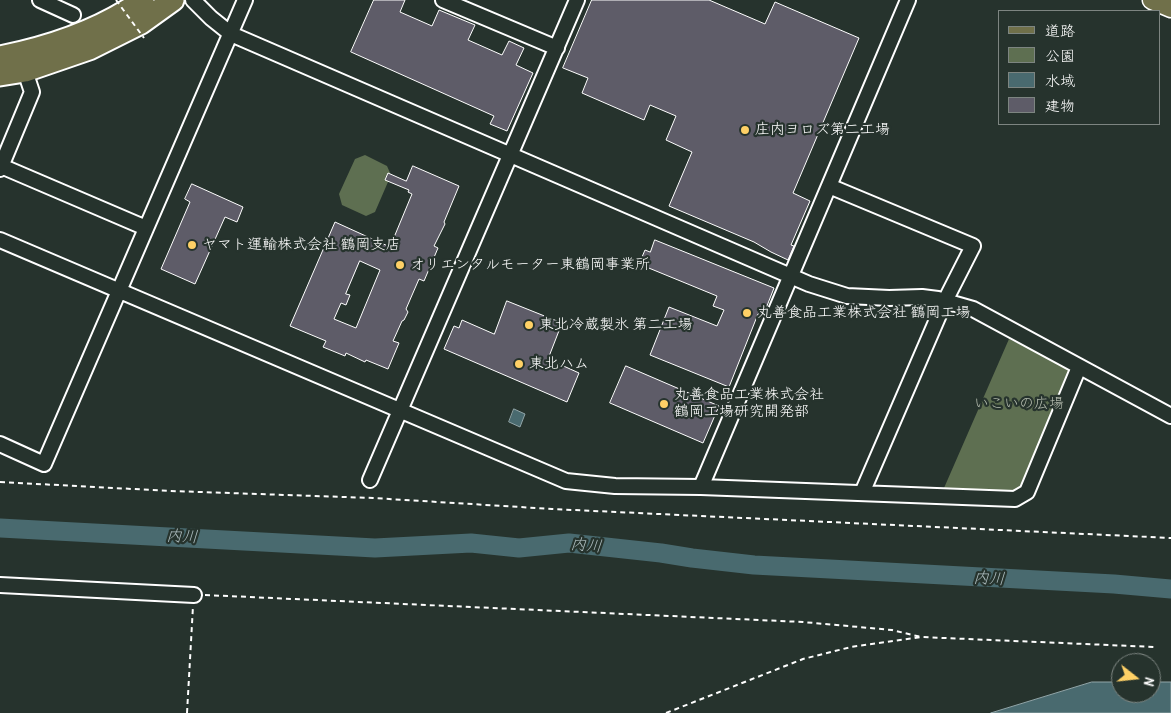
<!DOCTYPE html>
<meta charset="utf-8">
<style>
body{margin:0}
#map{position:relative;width:1171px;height:713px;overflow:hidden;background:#26332d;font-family:"Patrick Hand","Klee One",sans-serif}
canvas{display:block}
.legend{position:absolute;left:998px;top:10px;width:162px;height:115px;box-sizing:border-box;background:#26332d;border:1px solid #7d8581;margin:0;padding:6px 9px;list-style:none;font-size:15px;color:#fff}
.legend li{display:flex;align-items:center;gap:10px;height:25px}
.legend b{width:25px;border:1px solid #7d8581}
.north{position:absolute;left:1111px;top:653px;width:50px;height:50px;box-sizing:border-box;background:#26332d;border:1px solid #7d8581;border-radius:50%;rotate:106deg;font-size:14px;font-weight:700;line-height:20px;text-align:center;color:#fff}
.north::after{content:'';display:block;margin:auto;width:18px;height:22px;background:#ffd166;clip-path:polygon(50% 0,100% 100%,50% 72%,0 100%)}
</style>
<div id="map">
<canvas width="1171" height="713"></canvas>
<ul class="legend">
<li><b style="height:6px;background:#70704a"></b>道路</li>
<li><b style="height:14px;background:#5e6f51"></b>公園</li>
<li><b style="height:14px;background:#496a6f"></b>水域</li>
<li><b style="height:14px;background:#5e5c68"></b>建物</li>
</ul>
<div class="north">N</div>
</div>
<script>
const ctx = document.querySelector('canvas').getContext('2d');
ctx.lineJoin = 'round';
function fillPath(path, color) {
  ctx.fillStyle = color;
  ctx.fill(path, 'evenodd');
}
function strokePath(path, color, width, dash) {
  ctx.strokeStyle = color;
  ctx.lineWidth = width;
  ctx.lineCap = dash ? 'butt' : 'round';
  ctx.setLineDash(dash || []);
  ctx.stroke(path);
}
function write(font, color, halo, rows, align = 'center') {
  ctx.font = font + ' "Patrick Hand","Klee One",sans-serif';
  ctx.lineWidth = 4.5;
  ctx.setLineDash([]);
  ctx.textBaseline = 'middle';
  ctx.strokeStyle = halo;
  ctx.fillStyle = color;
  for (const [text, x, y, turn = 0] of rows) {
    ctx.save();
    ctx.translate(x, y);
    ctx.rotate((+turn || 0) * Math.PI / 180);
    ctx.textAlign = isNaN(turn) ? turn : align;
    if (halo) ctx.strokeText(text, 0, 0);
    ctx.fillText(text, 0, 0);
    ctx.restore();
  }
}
const green = new Path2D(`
 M365,155L387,166L391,175L375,212L366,216L342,205L339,194L355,159Z
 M1009,339L1072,369L1019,491L944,488Z`);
const water = new Path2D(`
 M514,409L525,414L520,427L509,422Z
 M1092,682H1121V693H1151V682H1171V713H991Z`);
const river = new Path2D(`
 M0,528L375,548L471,543L519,548L569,543L661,553L692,558L754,565L1114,584L1171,589`);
const building = new Path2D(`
 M374,0H405L400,12L432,26L439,10L475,25L468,40L502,55L509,41L524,48L516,65L533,73L507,131L490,124L494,116L351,52Z
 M592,0H709L765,24L775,2L859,38L793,193L810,201L791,245L794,246L788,260L771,252L754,242L669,206L692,152L666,140L676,116L650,105L644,120L582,93L588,78L563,68Z
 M413,166L459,186L444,222L445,224L434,246L438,248L424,281L419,279L406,309L408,312L404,320L402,321L393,341L399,343L388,369L366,360L365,362L346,353L345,356L323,347L326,341L290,326L335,222L390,247L412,194L408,192L409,190L385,180L388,173L406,181ZM360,261L380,270L356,328L334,319L341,303L346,305L350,295L346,294Z
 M192,184L243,207L237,222L225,217L195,284L161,269L190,202L185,199Z
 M655,240L774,288L763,316L758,314L729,387L650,355L669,307L717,326L724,310L713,306L717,296L639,264L645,250L650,252Z
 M507,301L562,323L548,359L579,373L567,402L444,349L454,326L459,328L462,320L494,334Z
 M626,366L719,406L703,443L610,403Z`);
const path = new Path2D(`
 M0,482L171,491L373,498L552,509L1171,538
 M205,595L803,622L892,630L921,637
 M187,713L193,606
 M666,713L803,659L851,647L921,637L1155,647`);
const minor = new Path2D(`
 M40,0L73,15
 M193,0L211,18L231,34L809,284L847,296L889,298L922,297L938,299L973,309L1171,416
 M443,0L557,48
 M1,166L146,228
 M0,169L32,92L25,71
 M829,186L973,246L945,301L862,493
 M0,240L566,481L615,486L701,487L1015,499L1027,492L1079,367
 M0,444L44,464L245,0
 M370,480L577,0
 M701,487L908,0
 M0,585L194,595`);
const major = new Path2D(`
 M1152,0L1171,8`);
const highway = new Path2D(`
 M0,57C50,47 101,30 143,0
 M0,75L25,71L89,49L141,23L173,0`);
const pathBridge = new Path2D(`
 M116,0L144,38`);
const markers = [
 [745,130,5,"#ffd166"],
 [192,245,5,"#ffd166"],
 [400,265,5,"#ffd166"],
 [747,313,5,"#ffd166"],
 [529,325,5,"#ffd166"],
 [519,364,5,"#ffd166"],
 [664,404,5,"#ffd166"]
];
const poiNames = [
 ["庄内ヨロズ第二工場",755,130],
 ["ヤマト運輸株式会社 鶴岡支店",202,245],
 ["オリエンタルモーター東鶴岡事業所",410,265],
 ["丸善食品工業株式会社 鶴岡工場",757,313],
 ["東北冷蔵製氷 第二工場",539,325],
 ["東北ハム",529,364],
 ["丸善食品工業株式会社",674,395],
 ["鶴岡工場研究開発部",674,412]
];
const parkNames = [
 ["いこいの広場",1019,404]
];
const waterNames = [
 ["内川",182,537,3],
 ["内川",586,546,5],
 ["内川",989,579,3]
];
fillPath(green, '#5e6f51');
fillPath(water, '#496a6f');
strokePath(water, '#92a6a9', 1);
strokePath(river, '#496a6f', 19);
fillPath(building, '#5e5c68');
strokePath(building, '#fff', 1);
strokePath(minor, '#fff', 18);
strokePath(major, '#fff', 21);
strokePath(highway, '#fff', 25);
strokePath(path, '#fff', 2, [5, 4]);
strokePath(minor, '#26332d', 14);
strokePath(major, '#70704a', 18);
strokePath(highway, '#70704a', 21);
strokePath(pathBridge, '#fff', 2, [5, 4]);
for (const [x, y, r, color] of markers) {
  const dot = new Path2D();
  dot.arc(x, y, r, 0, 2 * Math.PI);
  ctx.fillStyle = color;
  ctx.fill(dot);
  strokePath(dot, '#26332d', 2);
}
write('15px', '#fff', '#26332d', poiNames, 'left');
write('15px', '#b7beb1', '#26332d', parkNames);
write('italic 16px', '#adbcbe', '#26332d', waterNames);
</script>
